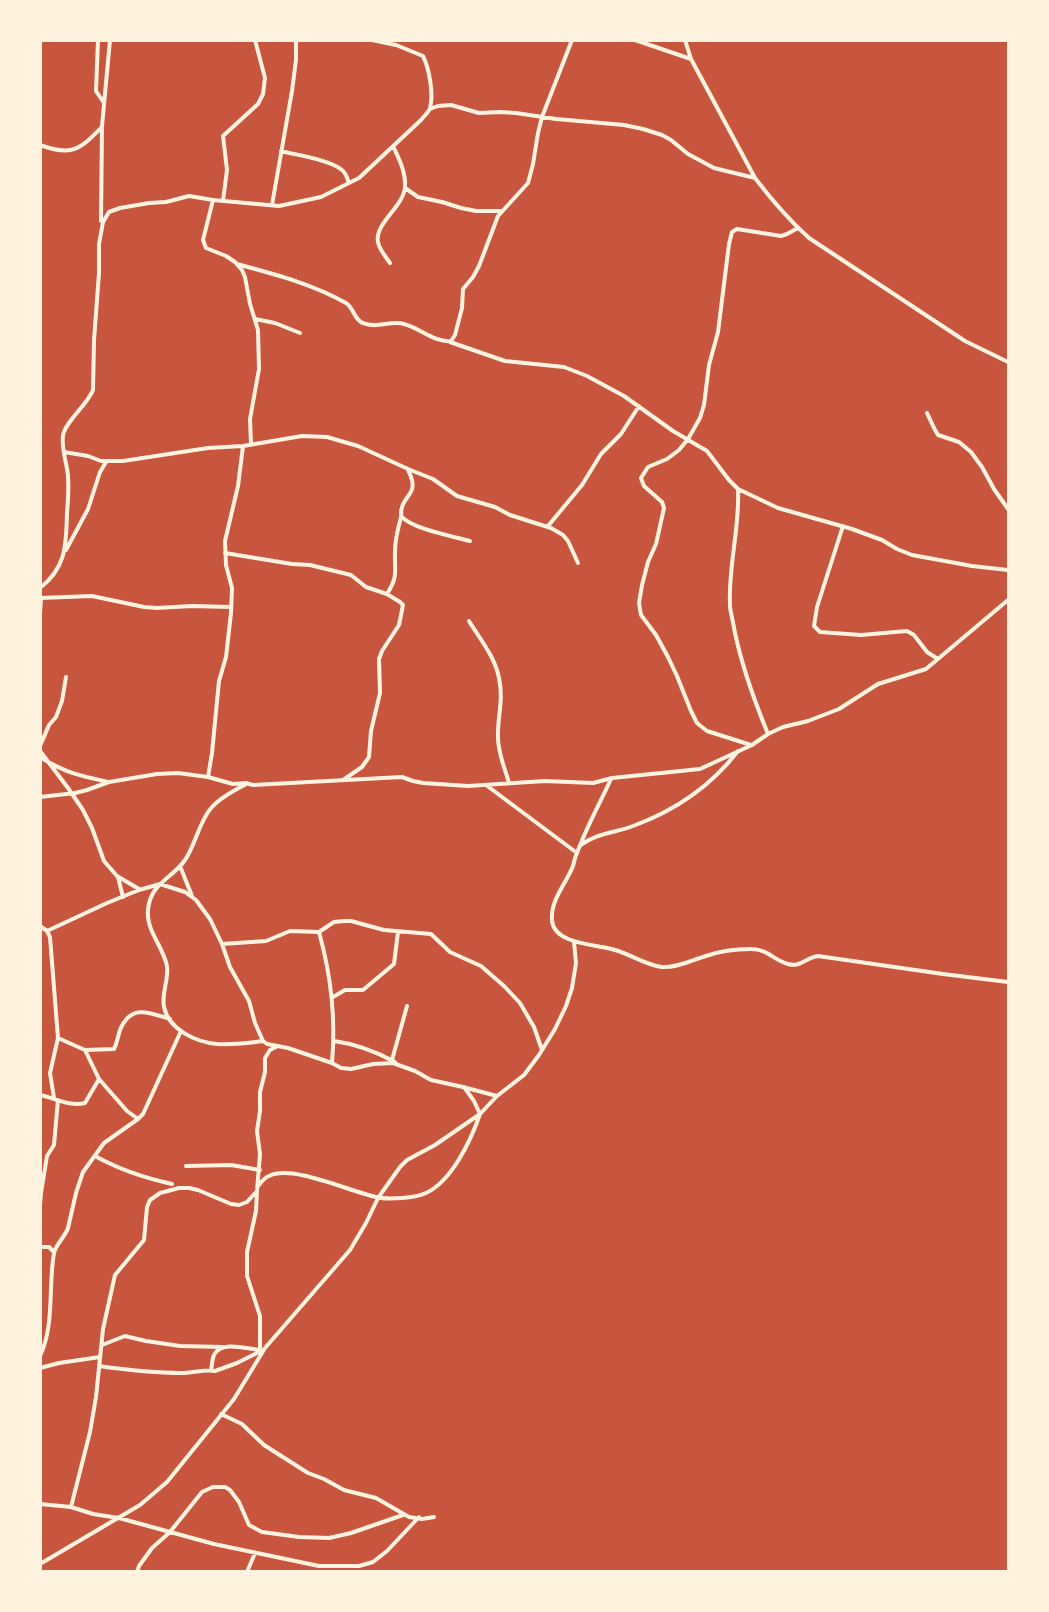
<!DOCTYPE html>
<style>
body{margin:0}
#map{position:relative;width:1049px;height:1612px;overflow:hidden;background:#c8553d;font-family:Overpass,sans-serif}
canvas{display:block}
.frame{position:absolute;inset:0;border:42px solid #fff3e0;pointer-events:none}
</style>
<div id="map">
<canvas width="1049" height="1612"></canvas>
<div class="frame"></div>
</div>
<script>
const ctx = document.querySelector('canvas').getContext('2d');
ctx.lineJoin = 'round';
function strokePath(path, color, width, dash) {
  ctx.strokeStyle = color;
  ctx.lineWidth = width;
  ctx.lineCap = dash ? 'butt' : 'round';
  ctx.setLineDash(dash || []);
  ctx.stroke(path);
}
const minor = new Path2D(`
 M98,40L96,91L104,103
 M635,40L691,59
 M685,40L691,59L755,178C771,199 789,220 809,238L965,341L1008,362
 M430,109L438,106L451,105L479,113L500,112L516,113L556,119L624,125L643,129L662,135L671,140L688,154L714,168L755,178
 M40,145C73,157 80,149 102,127
 M281,151C296,155 331,160 342,170C346,173 347,178 349,183
 M405,188L418,197L442,202L461,208L476,211H501
 M213,200L203,240L206,248L226,256L235,262L242,270L245,277L250,304L258,330L259,369L250,419L251,444
 M223,201L227,170L223,136L258,104L263,94L265,78L255,40
 M272,205L292,91L296,60V40
 M103,222L109,212L120,208L149,203L166,202L189,196L213,200L279,206L321,197L359,178L421,120C424,116 429,112 430,108C434,94 429,68 423,56L396,45L372,40
 M390,263C385,256 379,249 378,242C374,224 404,206 405,187C406,172 399,159 393,146
 M237,264C274,274 313,284 346,303C354,308 354,320 363,323C376,329 391,320 404,324C420,328 435,343 451,341L455,335L462,308L463,289L473,277L479,266L498,216L528,183L533,164L538,133L542,117L572,40
 M255,319L275,323L300,333
 M450,342L505,361L564,367L587,376L624,396L673,431L707,451L729,480L738,489L778,508L852,529L882,540L897,549L912,555L972,566L1008,570
 M927,413L934,428L938,435L959,442L971,452L982,467L994,489L1008,509
 M64,452L88,456L101,461H123L208,448L243,446L302,436L327,437L358,446L408,469L433,479L457,496L495,507L510,515L551,528L563,535L568,541L578,563
 M408,470C422,497 400,493 401,516C412,529 452,536 470,541
 M738,489C740,528 728,566 730,605C730,612 733,620 734,628C741,664 754,700 768,734
 M548,526L582,485L601,454L621,434L639,406
 M843,526L817,607L814,626L820,632L861,635L907,631L914,635L927,652L938,659
 M66,550L88,509L100,472L106,462
 M225,553L292,564L310,565L351,575L366,587L387,594L400,602L403,605L399,625L382,651L379,659L380,693L371,731L369,757L362,767L343,780
 M40,588C67,567 66,544 67,513C68,501 69,488 68,476C67,463 61,449 63,435C66,421 87,405 93,390L94,340L99,273V244L103,222L101,221L102,126L110,40
 M387,594C399,575 394,571 395,551C395,540 398,528 401,517
 M40,598L92,596L144,607L157,608L192,606L231,607
 M40,614L41,598
 M469,621C480,639 495,657 499,678C504,701 497,717 498,738C498,753 505,769 509,783
 M751,745L707,731L697,723L691,711L677,676L668,657L656,635L641,615L639,603L642,585L648,562L656,544L664,508L662,502L644,486L641,478L648,467L667,459L679,450L688,439L700,418L704,405L709,365L718,332L729,244L732,232L737,229L781,236L787,234L798,228
 M40,746L49,725L56,717L62,701L66,677
 M40,751L68,788L83,810L92,828L104,861L117,876L139,889
 M40,757C65,773 81,776 109,782
 M208,777L212,753L219,681L226,657L231,613L232,588L226,565L225,541L238,486L243,446
 M611,779C600,803 586,828 577,853C575,857 574,862 573,866C566,884 550,900 552,921C555,945 597,944 615,950C630,954 645,965 662,967C677,968 692,960 706,956C720,951 736,949 751,949C768,949 773,960 788,964C800,968 807,957 818,956L943,974L1008,982
 M246,784C234,791 221,797 212,807C199,821 196,844 185,860C172,879 150,883 148,910C146,931 163,946 167,966C169,980 161,994 164,1007C169,1030 196,1042 217,1044C233,1045 248,1043 263,1041L267,1044L288,1048L332,1063L341,1068L351,1069L373,1064L393,1063L415,1071L431,1080L463,1087L497,1096
 M486,785L577,853
 M40,797L75,793L87,790L109,782L157,774L178,773L208,777L233,784L246,783L253,785L402,777L413,781L423,783L468,786L545,781L593,783L612,778L700,769L752,745L768,734L783,727L808,721L839,709L878,684L926,669L1008,600
 M581,845C596,833 615,833 633,826C674,811 711,786 738,751
 M180,866L192,896
 M118,877L123,897
 M40,926L47,931L50,937L58,1038L50,1073L54,1098
 M47,931L107,903L139,890L160,884L185,892L196,900L210,919L222,944L230,967L249,1001L255,1023L263,1041
 M319,932C331,975 336,1018 332,1063
 M222,944L266,941L290,931L319,932L334,922L344,921H351L384,930L431,934L450,952L481,966L504,986L520,1003L534,1027L542,1050
 M333,997L345,990H363L394,964L398,932
 M58,1038L85,1050L99,1079L127,1111L138,1119
 M334,1041C356,1044 375,1051 395,1062
 M85,1050L114,1049C117,1043 118,1036 120,1030C131,1004 148,1012 170,1019
 M392,1060L407,1006
 M40,1095C55,1098 70,1107 85,1103L99,1079
 M95,1156C120,1170 145,1178 172,1184
 M186,1166L231,1165L260,1170
 M259,1185C262,1181 264,1178 269,1176C292,1164 351,1192 376,1197C388,1200 416,1198 426,1193C452,1181 471,1140 480,1114L474,1101L464,1087
 M257,1192L256,1211L247,1252V1276L260,1316V1350
 M40,1205L41,1193L47,1156L54,1145L58,1100
 M40,1247H49L54,1252
 M102,1345L125,1336L146,1341L180,1346L223,1347
 M40,1356C55,1324 48,1286 54,1253C56,1244 65,1237 68,1228L76,1193L83,1172L104,1143L138,1119L143,1114L181,1031
 M99,1366C127,1370 154,1373 182,1373C192,1373 206,1369 215,1371L237,1363L263,1350
 M40,1368L59,1363L100,1357
 M211,1370C212,1366 212,1359 214,1355C221,1340 247,1349 260,1350
 M221,1414L242,1424L264,1445L308,1473L324,1479L344,1490L376,1498L409,1517L422,1519L434,1517
 M40,1504L71,1507L93,1514L119,1518L214,1544L319,1566H359L373,1562L387,1551L419,1517
 M71,1507L90,1432L96,1397L103,1329L115,1275L144,1240L147,1207L150,1200L160,1193L179,1188H189L198,1190L231,1204L239,1205L247,1202L257,1191L260,1154L257,1131L260,1111V1092L265,1072V1058L270,1050L278,1046
 M40,1564L140,1505L167,1482L234,1399L265,1348L350,1250L366,1223L378,1198L400,1167L407,1160L435,1145L480,1114L497,1096L524,1075L539,1055L555,1029L566,1006L572,988L576,963L574,942
 M137,1572L139,1566L152,1548L170,1532L202,1492L213,1487H225L230,1490L239,1502L249,1525L262,1532L299,1537L329,1538L351,1533L403,1515
 M247,1572L255,1553`);
strokePath(minor, '#fff3e0', 4);
</script>
